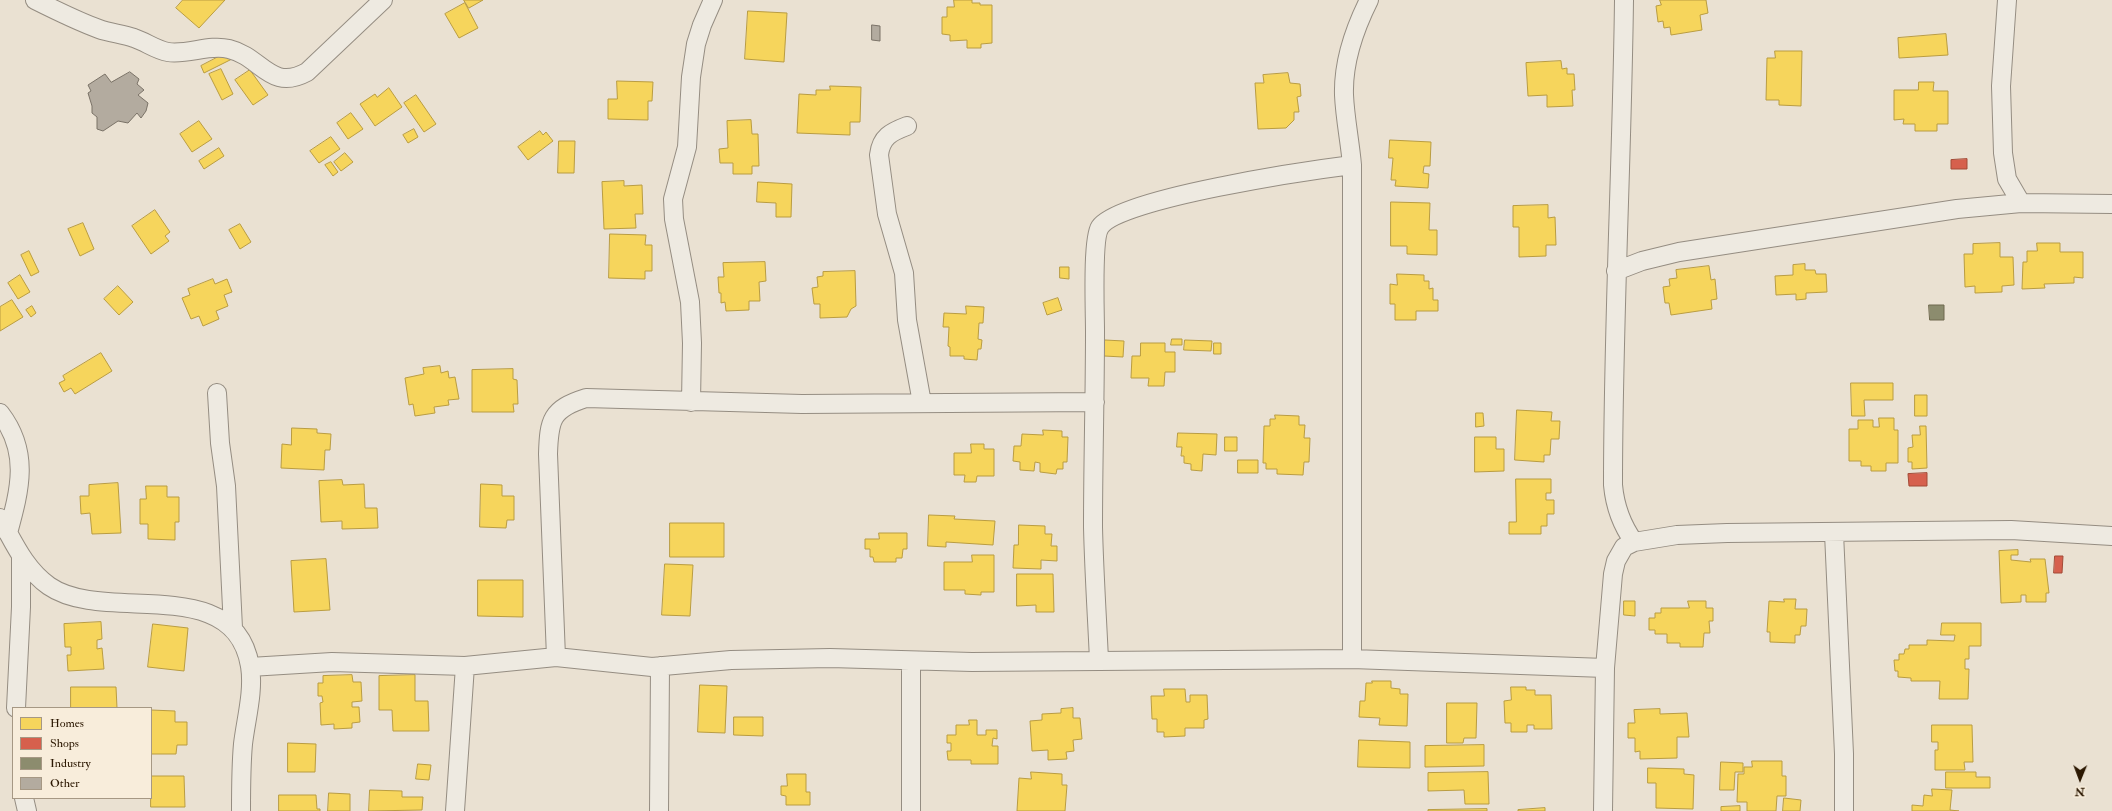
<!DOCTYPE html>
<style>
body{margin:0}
#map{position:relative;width:2112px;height:811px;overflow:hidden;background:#eae1d2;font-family:"IM FELL Double Pica",serif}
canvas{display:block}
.legend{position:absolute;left:12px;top:707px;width:140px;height:92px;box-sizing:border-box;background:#f8eddb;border:1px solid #a69884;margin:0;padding:5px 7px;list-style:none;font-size:12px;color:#2c1802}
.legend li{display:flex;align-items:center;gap:8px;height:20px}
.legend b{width:20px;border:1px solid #a69884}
.north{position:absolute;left:2060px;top:759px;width:40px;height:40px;-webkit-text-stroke:3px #f8eddb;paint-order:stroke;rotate:181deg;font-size:11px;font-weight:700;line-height:16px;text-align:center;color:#2c1802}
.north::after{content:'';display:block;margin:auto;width:14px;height:18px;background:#2c1802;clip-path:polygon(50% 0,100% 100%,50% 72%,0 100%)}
</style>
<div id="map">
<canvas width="2112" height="811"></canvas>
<ul class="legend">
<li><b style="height:11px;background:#f6d55c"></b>Homes</li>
<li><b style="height:11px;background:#d6604d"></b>Shops</li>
<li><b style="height:11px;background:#8c8c6e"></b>Industry</li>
<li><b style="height:11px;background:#b3ab9f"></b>Other</li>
</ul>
<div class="north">N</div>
</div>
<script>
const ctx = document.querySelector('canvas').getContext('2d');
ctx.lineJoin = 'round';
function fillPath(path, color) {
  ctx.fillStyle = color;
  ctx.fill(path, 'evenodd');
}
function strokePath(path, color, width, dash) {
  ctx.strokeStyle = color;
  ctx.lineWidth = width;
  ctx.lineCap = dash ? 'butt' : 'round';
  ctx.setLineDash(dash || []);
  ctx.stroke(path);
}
const homes = new Path2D(`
 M183,0H225L199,28L176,8Z
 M464,0H483L469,8Z
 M954,0H972V3H980V5H992V43L981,44V48H967V40L950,41V35L942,34V17H947V7H954Z
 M1660,0H1706L1708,13L1700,15L1702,30L1671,35L1670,27L1664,28L1663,21L1658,22L1656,6L1661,5Z
 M465,3L478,28L459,38L445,14Z
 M748,11L787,13L784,62L745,59Z
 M1946,34L1948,55L1899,58L1898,38Z
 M1775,51H1802L1801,106L1779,105V100H1766L1767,58H1775Z
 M228,52L232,59L204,73L201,66Z
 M1561,61L1562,69L1567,68V74H1574L1575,90H1572L1573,106L1547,107V95L1528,96L1526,63Z
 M221,69L233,94L222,100L209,74Z
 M250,70L268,95L253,105L235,80Z
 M1288,73L1290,83L1300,84L1301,96L1297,97L1299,112H1294V120L1286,128L1258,129L1255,83H1264L1263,75Z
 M617,81L653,82L652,101H648V120L608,119V99H617Z
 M1919,82H1934L1933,91H1948V124H1937V131H1915V124H1903L1904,119L1894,120V90H1918Z
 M830,86L861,87L860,122H850V135L797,133L799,94L816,95V90H830Z
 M389,88L402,107L375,126L360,104L375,94L377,97Z
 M416,95L436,124L424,132L404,103Z
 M351,113L363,129L348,139L337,123Z
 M751,120L752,134H758L759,166H752V174H733V163H720L719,149L728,148L727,121Z
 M199,121L212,139L192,152L180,134Z
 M414,129L418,137L408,143L403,135Z
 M540,131L543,135L546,132L553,141L528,160L518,147Z
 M331,137L340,149L319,163L310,151Z
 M1390,140L1431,142L1430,166H1424L1423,173L1429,174L1428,188L1395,186L1396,180H1391L1393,158H1389Z
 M559,141H575L574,173H558Z
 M219,148L224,156L204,169L199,161Z
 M345,153L353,162L341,171L334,162Z
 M331,162L338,172L333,176L325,165Z
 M624,181V186L642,185L643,214H635L636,228L604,229L602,182Z
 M758,182L792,184L791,217H776V203L757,202Z
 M1391,202L1430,203L1429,230H1437V255L1407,254V246H1391Z
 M1548,205V218L1555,217L1556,245H1546V256L1519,257V227H1513V206Z
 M155,210L170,232L165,236L169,241L151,254L132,226Z
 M83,223L94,249L80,256L68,229Z
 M240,224L251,242L240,249L229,230Z
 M610,234L646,235L645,245H652V271H645V279L609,278Z
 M2000,243V257H2013L2014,285L2002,286V292L1975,293V286L1965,287L1964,254H1973V244Z
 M2037,243H2060V252H2083V278L2074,277V283L2044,284L2045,288L2022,289L2023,262H2027V251H2037Z
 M29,251L39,272L31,276L21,255Z
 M765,262L766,281L759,282L760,301H749V310L726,311L725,302L721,303V293H719L718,277H724L723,263Z
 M1805,264V270H1815L1816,274H1826L1827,292L1806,293V299L1796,300V294L1776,295L1775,276L1793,275V265Z
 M1709,266L1711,280L1715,279L1717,299L1711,300L1712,309L1671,315L1669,303H1665L1663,287L1670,286L1669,279L1677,278L1676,270Z
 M1060,267H1069V279L1060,278Z
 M855,271L856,306L851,309L847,317L820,318V304H814L812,288L818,287L817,277L823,276V272Z
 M1397,274L1424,275V281H1429V289L1433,288V300H1438V311H1416V320H1395V304H1390V284L1397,285Z
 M20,275L30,292L18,299L8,283Z
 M213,279L215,284L227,279L232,292L224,295L228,306L216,311L219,319L203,326L199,316L191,319L182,298L190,295L188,289Z
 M118,286L133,302L119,315L104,299Z
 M1058,298L1062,310L1047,315L1043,303Z
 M12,300L23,317L0,331V307Z
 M32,306L36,313L31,317L26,310Z
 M966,306L984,307L983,323H979L978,339L982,340L981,349H978L977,360L964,359V356H950V347L948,346L949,327H943L944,313L966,314Z
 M1172,339H1182V345H1171Z
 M1105,340L1124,341L1123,357L1104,356Z
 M1185,340L1212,341L1211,351L1184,350Z
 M1141,343H1165V352H1175V372H1165L1164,386H1148L1149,378H1131L1132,356H1140Z
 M1214,343H1221V354H1214Z
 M101,353L112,371L75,394L71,388L64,392L59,383L65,380L63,376Z
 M440,366L441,373L448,371L449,378L455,377L459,399L448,400L449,405L434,407L435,413L415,416L413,404L409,405L405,378L424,374L423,368Z
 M513,369V379L517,380L518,404H513L514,412H472V370Z
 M1851,383H1893V400H1864L1865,416H1852Z
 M1915,395H1927V416H1915Z
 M1517,410L1552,412L1551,421H1560L1559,439H1551L1550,455H1544V462L1515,460Z
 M1476,413H1483L1484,426L1476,427Z
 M1275,415L1299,416V425H1305L1304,438H1310L1309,462H1304L1303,475L1277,474V469H1266V463H1263L1264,426H1270V419H1275Z
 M1879,418H1894V430H1898V463H1886V471H1871V466H1861V461H1849V429H1858V420H1873V427H1879Z
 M1920,426H1926L1927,468L1912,469V462H1908V448L1913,447L1912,435H1920Z
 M292,428L317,429V433L331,434L330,450H325L324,470L281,468L282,444L291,445Z
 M1043,430L1062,431V437H1068L1067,462H1063V469H1057L1056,474L1040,472V463L1035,462L1034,471L1020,470V462L1013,461L1014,446H1021L1022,434L1043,435Z
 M1178,433L1217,434L1216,455L1203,454L1202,471L1191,470V464L1184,463V456H1181L1182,447H1177Z
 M1225,437H1237V451H1225Z
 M1475,437H1496V449H1504V471L1475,472Z
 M971,444H984V449H994V476H977L976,482H964L965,475H954V453H971Z
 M1238,460H1258V473H1238Z
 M1516,479H1551V493H1546V500H1554V514H1547V526H1541V534H1509V522H1516Z
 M342,480L343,485L364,484L365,508H377L378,528L342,529V521L321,522L319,481Z
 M118,483L121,533L92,534L90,513L81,514L80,496H89V485Z
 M481,484L502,485V496H514V520H507L506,528L480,527Z
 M146,486H167V497H179V522H175V540L148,539V524H140V499H146Z
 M929,515L955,516L954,519L995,521L993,545L946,542V547L928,546Z
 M670,523H724V557H670Z
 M1019,525L1045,526V534H1052L1051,546H1057V561L1041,560V569L1013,568L1014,545H1018Z
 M879,533H907V549H903L902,558H896V562H874L873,557H870V549H865V539H879Z
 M2018,550V555H2011V560L2031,562L2030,559H2045L2049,593H2046V602H2026V595H2021V602L2001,603L1999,551Z
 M972,555H994V592H981V595L965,594V590H944V562H972Z
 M326,559L330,610L294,612L291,561Z
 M665,564L693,565L690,616L662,615Z
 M1017,574H1053L1054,612H1036V605L1017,606Z
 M478,580H523V617L478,616Z
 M1784,599H1796L1795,609H1807L1806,626H1801L1800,635H1795V643L1770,642V632H1767L1769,601L1784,602Z
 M1624,601H1635V616L1624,615Z
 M1688,601H1706V608H1713V621H1709L1710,633H1704L1703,647H1680V643H1667V634H1655V630H1649V618H1655V613H1661V608H1689Z
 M101,622L102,639L97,640V649L102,648L104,669L68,671L67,655H71V647H65L64,624Z
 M1942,623H1981V646H1969V659H1965V669H1969L1968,699H1939L1940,681H1911V678L1898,677V671H1895L1894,660H1899V654H1904L1905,649H1909V645H1927V640L1954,641L1955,635H1941Z
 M153,624L188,628L184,671L148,667Z
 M352,675L353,682H361L362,701L352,702V707H359L360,722L352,723V728L334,729V724L321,725L320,703L323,702L322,696H318V683H323V676Z
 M415,675V701H428L429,731H393L392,710H379V676Z
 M1372,681H1391V688L1400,689V694H1408L1407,726L1379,725L1380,718L1359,717L1360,701H1365L1366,683H1372Z
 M700,685L727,686L725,733L698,732Z
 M71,687H116L117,708H71Z
 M1511,687H1526V690H1535V695H1551L1552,729H1534V725H1527V732H1511V723H1505L1504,701L1511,700Z
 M1164,689H1185L1186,702H1190V695H1207L1208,719L1204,720V728H1185V736L1164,737V732H1157V719H1152L1151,696H1164Z
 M1447,703H1477L1476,738H1464L1463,743H1447Z
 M1073,708V718H1080L1082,739L1073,740L1074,751L1066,752L1067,759L1048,760V750L1032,751L1030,721L1042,720V714L1061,713V709Z
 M1660,709V714L1687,713L1689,737H1677V758L1640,759V751L1635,752V738H1628V723H1635L1634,710Z
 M151,710L175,711V722H187V745H177L176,754H151Z
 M734,717H763V736L734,735Z
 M969,720H977V735H986V730H997V739L993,738L992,746H998V764H971V760H948L947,751H951V743H947V735H956V725H969Z
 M1932,725H1972L1973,762H1964L1965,770H1935V750H1938V742H1932Z
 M1359,740L1410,742V768L1358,767Z
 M288,743L316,744L315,772H288Z
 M1484,745V766L1425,767V746Z
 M1752,761H1782V776H1786V796H1777L1776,811H1747V802H1737L1738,774H1744V767H1752Z
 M1721,762L1743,763V772H1735L1734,790H1720Z
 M418,764L431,765L429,780L416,779Z
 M1648,768L1684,769V774L1694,775L1693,809L1656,808V783H1648Z
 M1031,772L1062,774V785H1067L1065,811H1017L1019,778L1031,779Z
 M1488,772L1489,804H1465L1464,790L1428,791V773Z
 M1946,772H1976V777H1990V788H1946Z
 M787,774H806V792H810V805H786V796L781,795V786H787Z
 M151,776H184L185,807H151Z
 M1932,789L1952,790L1950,810L1959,811H1912V805L1923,806L1924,795L1932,796Z
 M370,790L402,791V797H423L422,810L369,811Z
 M329,793L350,794V811H328Z
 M279,795H316L317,809H320V811H279Z
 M1784,798L1801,800L1800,811H1783Z
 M1740,806V811H1721V807Z
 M1545,808V811H1518V810Z
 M1487,809V811H1428V810Z`);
const shops = new Path2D(`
 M1967,159V169H1951V160Z
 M1927,473V486H1909L1908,474Z
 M2055,556H2063L2062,573H2054Z`);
const industry = new Path2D(`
 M1929,305H1944V320H1930Z`);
const building = new Path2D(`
 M872,25L880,26V41L872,40Z
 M130,72L139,79L137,84L144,90L138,95L148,103L146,111L141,118L137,113L128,123L118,121L103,131L97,129V117L92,113V106L88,93L91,91L88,85L105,74L111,82Z`);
const minor = new Path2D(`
 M35,0C55,10 77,21 99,29C110,33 123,34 134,38C146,42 156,50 168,52C188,55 209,44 229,49C262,57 270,92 307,72L383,0
 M1624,0C1622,162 1613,323 1613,485C1615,507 1621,524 1634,542
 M2007,0L2001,86L2003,153L2007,179L2021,203
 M907,126C891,132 881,137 879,155L887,214L904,273L907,320L922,403
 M1616,271L1642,261L1679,252L1957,209L2021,203L2112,204
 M217,393L220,443L226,486L233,628
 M691,402L692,343L690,302L674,219L673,199L687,147L691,77L696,44L702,25L713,0
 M0,413C30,452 20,489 8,533
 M0,518C14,543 25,569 49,586C105,625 234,571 250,666C254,691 246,719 243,744C241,766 241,789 241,811
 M1834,533L1844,754V811
 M556,657L548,454C549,420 551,409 586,398L802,404L1095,402
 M1352,659V165C1350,142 1345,118 1344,95C1343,63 1355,28 1369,0
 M1099,660C1097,616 1094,571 1093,527C1093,462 1095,396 1095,331C1095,312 1092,239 1100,227C1119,198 1312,170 1352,165
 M250,667L332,662L465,666L556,657L652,667L731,660L830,658L972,662L1352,659L1605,668
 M16,708L21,607V557
 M24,798L27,811
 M455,811L465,666
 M659,811L660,666
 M911,811V661
 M1603,811L1605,668L1613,574L1616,561L1624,547L1634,542L1677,535L1727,533L2011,530L2112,536`);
fillPath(homes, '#f6d55c');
strokePath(homes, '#b99c41', 1);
fillPath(shops, '#d6604d');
strokePath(shops, '#a34a36', 1);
fillPath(industry, '#8c8c6e');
strokePath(industry, '#6f694e', 1);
fillPath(building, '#b3ab9f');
strokePath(building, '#7a7267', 1);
strokePath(minor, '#958d82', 20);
strokePath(minor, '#eeeae1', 18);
</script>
